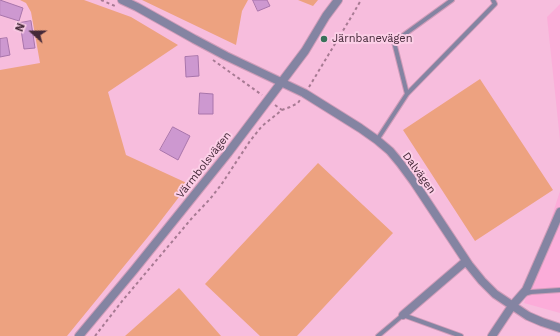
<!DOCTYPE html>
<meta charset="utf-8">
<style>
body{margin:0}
#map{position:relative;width:560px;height:336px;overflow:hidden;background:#f7bddd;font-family:"Work Sans",sans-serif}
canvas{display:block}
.north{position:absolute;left:12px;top:12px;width:40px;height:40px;-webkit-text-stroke:3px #fccfe7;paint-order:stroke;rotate:291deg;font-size:11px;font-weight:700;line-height:16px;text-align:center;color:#442838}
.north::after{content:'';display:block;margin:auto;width:14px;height:18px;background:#442838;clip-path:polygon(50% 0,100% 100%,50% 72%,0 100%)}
</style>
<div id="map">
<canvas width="560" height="336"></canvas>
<div class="north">N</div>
</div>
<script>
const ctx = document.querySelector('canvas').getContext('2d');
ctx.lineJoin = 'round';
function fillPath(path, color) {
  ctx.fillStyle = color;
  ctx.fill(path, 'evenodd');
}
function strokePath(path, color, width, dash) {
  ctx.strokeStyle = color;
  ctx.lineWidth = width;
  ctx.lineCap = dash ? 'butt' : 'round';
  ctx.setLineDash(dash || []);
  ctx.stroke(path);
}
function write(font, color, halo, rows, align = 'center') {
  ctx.font = font + ' "Work Sans",sans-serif';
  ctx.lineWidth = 4;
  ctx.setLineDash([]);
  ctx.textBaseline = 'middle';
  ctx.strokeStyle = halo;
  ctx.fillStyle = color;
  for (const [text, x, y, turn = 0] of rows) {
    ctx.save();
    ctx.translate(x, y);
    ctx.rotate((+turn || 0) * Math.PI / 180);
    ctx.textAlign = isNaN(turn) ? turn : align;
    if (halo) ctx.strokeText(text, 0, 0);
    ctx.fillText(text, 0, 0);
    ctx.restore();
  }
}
const built = new Path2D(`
 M560,4V140L547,17Z
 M560,191V313L524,303Z`);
const green = new Path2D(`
 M20,0H84L131,17L178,45L108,92L126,155L189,184L156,227L67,336H0V70L40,63L31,12L26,3Z
 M142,0H248L242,11L236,45Z
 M298,0H318L313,6Z
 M480,79L553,190L475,241L403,130Z
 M318,163L393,233L297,336H260L205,284Z
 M179,288L221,336H125Z`);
const building = new Path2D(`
 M0,0L23,8L19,21L0,15Z
 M253,0H267L270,6L258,11Z
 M31,21L35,48L24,49L20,23Z
 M7,38L10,55L0,57V39Z
 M198,56L199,76L186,77L185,57Z
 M200,93L213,94V114H199Z
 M173,127L190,136L178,160L160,150Z`);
const path = new Path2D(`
 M101,0L115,6
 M213,60L262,95
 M309,87L353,14L361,0
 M275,105L282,110
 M95,336L123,300L192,218L210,199L221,185L250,141L262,126L282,110L290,107L298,103L300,100`);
const service = new Path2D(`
 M407,94L394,42L452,0
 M377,140L407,94L495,4L493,0
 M524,294L531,292L560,290
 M378,336L403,315L461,336`);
const minor = new Path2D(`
 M122,0L137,7L194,39L226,56L304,93L360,128L377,140L390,151L400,163L414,182L469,265L482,281L495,294L528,316L542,322L560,328
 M403,315L466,261
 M492,336L512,306L526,290L560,212`);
const tertiary = new Path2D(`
 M79,336L134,270L228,153L305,51L326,16L338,0`);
const markers = [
 [324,39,4,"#38715a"]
];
const poiNames = [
 ["Järnbanevägen",332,39]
];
const streetNames = [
 ["Värmbolsvägen",204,165,-52],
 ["Dalvägen",419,173,54]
];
fillPath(built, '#fcacd9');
fillPath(green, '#eda280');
fillPath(building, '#cd98d0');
strokePath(building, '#a875ab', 1);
strokePath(service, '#d09cb9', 6);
strokePath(minor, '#d09cb9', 10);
strokePath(tertiary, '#d09cb9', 10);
strokePath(path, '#a77a93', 2, [3, 3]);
strokePath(service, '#8484a2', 4);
strokePath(minor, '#8484a2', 8);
strokePath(tertiary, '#8484a2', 8);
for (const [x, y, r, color] of markers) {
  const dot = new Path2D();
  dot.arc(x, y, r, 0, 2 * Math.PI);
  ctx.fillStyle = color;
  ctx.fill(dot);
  strokePath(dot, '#fccfe7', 1.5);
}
write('11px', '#442838', '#fccfe7', poiNames, 'left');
write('11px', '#442838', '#fccfe7', streetNames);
</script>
